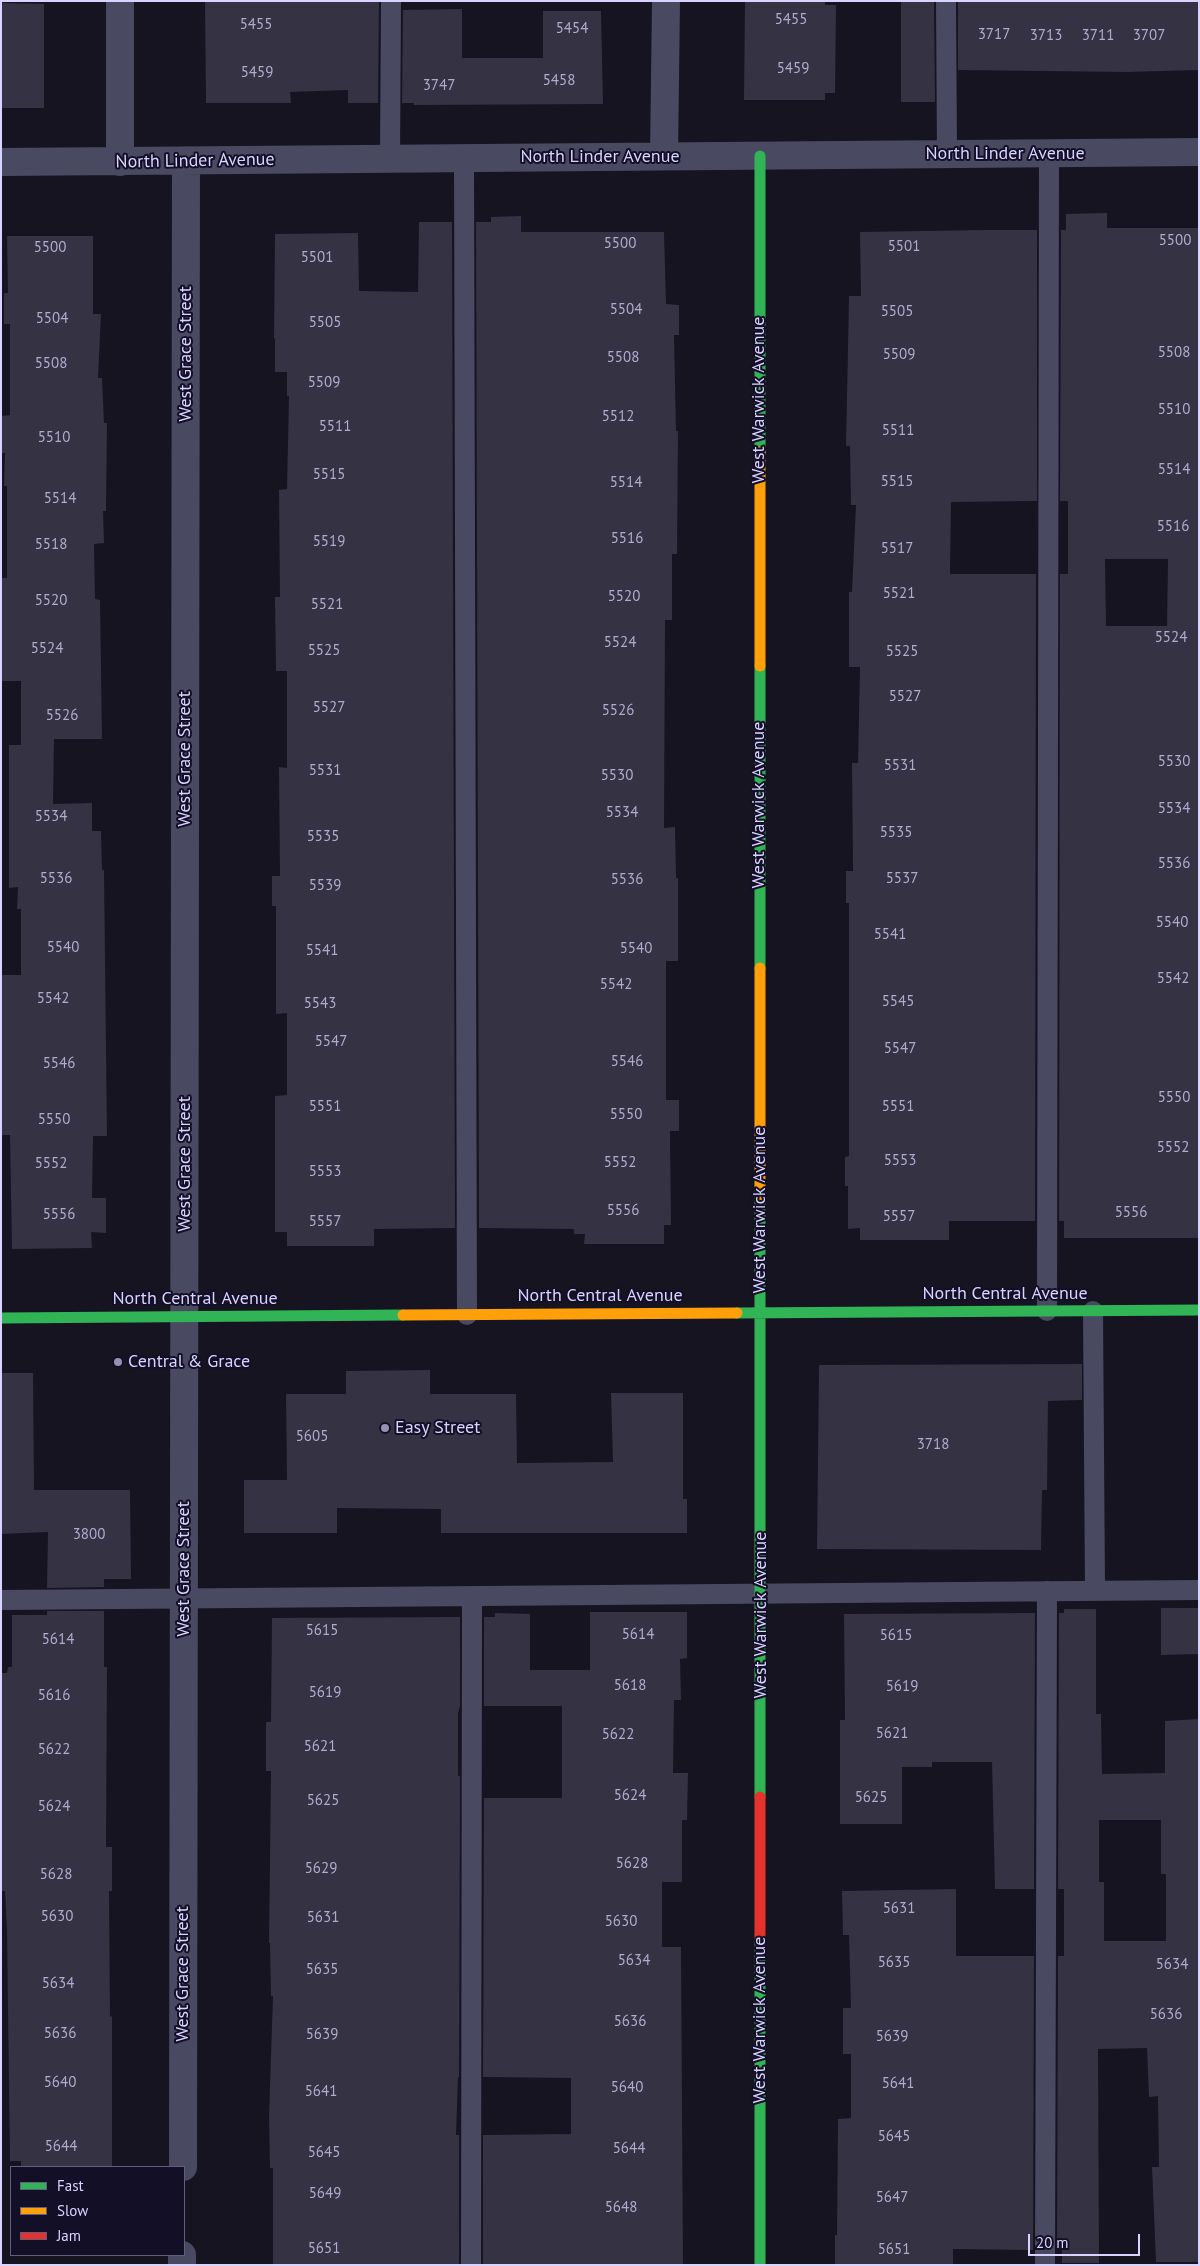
<!DOCTYPE html>
<style>
body{margin:0}
#map{position:relative;width:1200px;height:2266px;overflow:hidden;background:#161421;font-family:"PT Sans",sans-serif}
canvas{display:block}
.frame{position:absolute;inset:0;border:2px solid #d9d4ff;pointer-events:none}
.legend{position:absolute;left:10px;top:2166px;width:175px;height:90px;box-sizing:border-box;background:#130f26;border:1px solid #625e7d;margin:0;padding:6px 9px;list-style:none;font-size:15px;color:#d9d4ff}
.legend li{display:flex;align-items:center;gap:10px;height:25px}
.legend b{width:25px;border:1px solid #625e7d}
.scale{position:absolute;left:1028px;top:2234px;width:112px;height:22px;box-sizing:border-box;border:2px solid #d9d4ff;border-top:0;padding-left:6px;font-size:15px;line-height:18px;white-space:nowrap;color:#d9d4ff;-webkit-text-stroke:4px #130f26;paint-order:stroke}
</style>
<div id="map">
<canvas width="1200" height="2266"></canvas>
<div class="frame"></div>
<ul class="legend">
<li><b style="height:6px;background:#30b455"></b>Fast</li>
<li><b style="height:6px;background:#ff9f0a"></b>Slow</li>
<li><b style="height:6px;background:#e5322d"></b>Jam</li>
</ul>
<div class="scale">20 m</div>
</div>
<script>
const ctx = document.querySelector('canvas').getContext('2d');
ctx.lineJoin = 'round';
function fillPath(path, color) {
  ctx.fillStyle = color;
  ctx.fill(path, 'evenodd');
}
function strokePath(path, color, width, dash) {
  ctx.strokeStyle = color;
  ctx.lineWidth = width;
  ctx.lineCap = dash ? 'butt' : 'round';
  ctx.setLineDash(dash || []);
  ctx.stroke(path);
}
function write(font, color, halo, rows, align = 'center') {
  ctx.font = font + ' "PT Sans",sans-serif';
  ctx.lineWidth = 4;
  ctx.setLineDash([]);
  ctx.textBaseline = 'middle';
  ctx.strokeStyle = halo;
  ctx.fillStyle = color;
  for (const [text, x, y, turn = 0] of rows) {
    ctx.save();
    ctx.translate(x, y);
    ctx.rotate((+turn || 0) * Math.PI / 180);
    ctx.textAlign = isNaN(turn) ? turn : align;
    if (halo) ctx.strokeText(text, 0, 0);
    ctx.fillText(text, 0, 0);
    ctx.restore();
  }
}
const building = new Path2D(`
 M205,1H379L378,103H348V90L290,92L291,103H206Z
 M745,1H825V5H836L835,93H825V100H744Z
 M901,1H934L935,102H901Z
 M958,1H1199V70L1126,72L958,70Z
 M1,3L44,4V108H1Z
 M462,9V58H543V11H601L603,104L414,105V103H402L403,10Z
 M1107,213V228H1199V1238H1064V1221H1059L1060,574H1068V501H1060L1061,230H1066V214ZM1105,559H1168L1167,626H1106Z
 M521,216V232H664L666,304L679,305V335H674L676,431H678L677,554H672V620H665L664,828L675,827L676,878H678V961H666V1100H679V1131H670L671,1225H664V1244H584L585,1234H574V1229L479,1228L476,222H491V217Z
 M419,222H452L455,1228L374,1229V1246H287V1232H275V1096L287,1095V1013L276,1014V906H272V876H280L279,767L287,768V671H276L275,597H280L279,490L287,489L289,396H287V372H275V338H274L275,234L358,233L359,291L418,292Z
 M985,230H1037V501L951,502L950,574H1036L1035,1221H949V1240H860V1228L848,1229V1186H845V1157L849,1156V903H846V871H853L852,763H858L860,667H849V592H852L856,505H851L850,446H846L849,296H861L860,232Z
 M7,236H93V314H101L98,378H102L104,423H107L106,511H103L104,543L94,544L95,599L100,600L102,739H54L53,804L92,803V831H101L102,870H104L107,1136H93L92,1198H106V1233L91,1232L92,1248L12,1249L10,1135H2V975H21V909H17L18,887L9,888V745H21V681H1V578H7V486H4L5,453H2V416L10,415V324H4V293H8Z
 M1082,1364V1400L1048,1401L1047,1490H1042L1041,1550L817,1549L819,1365Z
 M430,1370V1394H516L517,1463L613,1462L611,1393H683V1499H687V1533H441V1509L337,1508V1533H244V1480H287L286,1394H346V1371Z
 M1,1373H33L34,1490H130L131,1579H104V1587L47,1588L48,1532L1,1534Z
 M1161,1608H1199V1654L1161,1655Z
 M1064,1609H1096V1714H1101L1102,1774L1165,1773V1721L1199,1719V2262H1156L1152,2167H1159L1158,2096L1149,2097L1147,2048L1098,2049L1099,2263H1062V2250H1057L1058,1956H1064V1889H1058L1059,1613H1064ZM1099,1820H1161V1874H1166V1941H1104V1882H1099Z
 M47,1611H104V1667H107L106,1847H112V1891H109L110,2017L112,2016V2167H21V2161H10L7,1931L5,1891H1V1673H7L8,1667H12V1615H47Z
 M590,1612H687V1658L680,1659L681,1700H674L673,1773H688L687,1820H682V1882H662V1947H681L683,2265H483V2135L571,2134V2078L483,2077L484,1798H562V1706H484V1617H495V1613L530,1614V1670H590Z
 M1035,1613L1034,1889H995L992,1762H932V1767H902V1824H840V1720H845L844,1614Z
 M460,1617V1706L458,1713V1776H460L459,2077H458L456,2135H459V2265H273V2168H270L269,2116L273,1996H271L270,1943H269L271,1771H266V1722H271L272,1618Z
 M956,1889V1956H1034L1033,2250L953,2249V2265H835V2235H837L838,2119L851,2118V2054H843V2008H851L849,1935H843L842,1891Z`);
const lane = new Path2D(`
 M946,1L947,154
 M464,158L467,1315
 M390,159L391,1
 M1047,1311L1049,153
 M1093,1311L1095,1591
 M1,1600L1199,1590
 M471,2265L472,1596
 M1045,2265L1047,1591`);
const street = new Path2D(`
 M120,1V162
 M664,156L666,1
 M1,162L1199,152
 M183,2167L186,161
 M182,2265V2255`);
const fast = new Path2D(`
 M760,156V452
 M760,666V968
 M760,1199V1797
 M737,1313L1199,1310
 M1,1318L403,1315
 M760,1942V2265`);
const slow = new Path2D(`
 M760,452V666
 M760,968V1199
 M403,1315L737,1313`);
const jam = new Path2D(`
 M760,1797V1942`);
const markers = [
 [118,1362,5,"#9591b1"],
 [385,1428,5,"#9591b1"]
];
const numberNames = [
 ["5455",791,20],
 ["5455",256,25],
 ["5454",572,29],
 ["3717",994,35],
 ["3713",1046,36],
 ["3711",1098,36],
 ["3707",1149,36],
 ["5459",793,69],
 ["5459",257,73],
 ["5458",559,81],
 ["3747",439,86],
 ["5500",1175,241],
 ["5500",620,244],
 ["5501",904,247],
 ["5500",50,248],
 ["5501",317,258],
 ["5504",626,310],
 ["5505",897,312],
 ["5504",52,319],
 ["5505",325,323],
 ["5508",1174,353],
 ["5509",899,355],
 ["5508",623,358],
 ["5508",51,364],
 ["5509",324,383],
 ["5510",1174,410],
 ["5512",618,417],
 ["5511",335,427],
 ["5511",898,431],
 ["5510",54,438],
 ["5514",1174,470],
 ["5515",329,475],
 ["5515",897,482],
 ["5514",626,483],
 ["5514",60,499],
 ["5516",1173,527],
 ["5516",627,539],
 ["5519",329,542],
 ["5518",51,545],
 ["5517",897,549],
 ["5521",899,594],
 ["5520",624,597],
 ["5520",51,601],
 ["5521",327,605],
 ["5524",1171,638],
 ["5524",620,643],
 ["5524",47,649],
 ["5525",324,651],
 ["5525",902,652],
 ["5527",905,697],
 ["5527",329,708],
 ["5526",618,711],
 ["5526",62,716],
 ["5530",1174,762],
 ["5531",900,766],
 ["5531",325,771],
 ["5530",617,776],
 ["5534",1174,809],
 ["5534",622,813],
 ["5534",51,817],
 ["5535",896,833],
 ["5535",323,837],
 ["5536",1174,864],
 ["5536",56,879],
 ["5537",902,879],
 ["5536",627,880],
 ["5539",325,886],
 ["5540",1172,923],
 ["5541",890,935],
 ["5540",63,948],
 ["5540",636,949],
 ["5541",322,951],
 ["5542",1173,979],
 ["5542",616,985],
 ["5542",53,999],
 ["5545",898,1002],
 ["5543",320,1004],
 ["5547",331,1042],
 ["5547",900,1049],
 ["5546",627,1062],
 ["5546",59,1064],
 ["5550",1174,1098],
 ["5551",325,1107],
 ["5551",898,1107],
 ["5550",626,1115],
 ["5550",54,1120],
 ["5552",1173,1148],
 ["5553",900,1161],
 ["5552",620,1163],
 ["5552",51,1164],
 ["5553",325,1172],
 ["5556",623,1211],
 ["5556",1131,1213],
 ["5556",59,1215],
 ["5557",899,1217],
 ["5557",325,1222],
 ["5605",312,1437],
 ["3718",933,1445],
 ["3800",89,1535],
 ["5615",322,1631],
 ["5614",638,1635],
 ["5615",896,1636],
 ["5614",58,1640],
 ["5618",630,1686],
 ["5619",902,1687],
 ["5619",325,1693],
 ["5616",54,1696],
 ["5621",892,1734],
 ["5622",618,1735],
 ["5621",320,1747],
 ["5622",54,1750],
 ["5624",630,1796],
 ["5625",871,1798],
 ["5625",323,1801],
 ["5624",54,1807],
 ["5628",632,1864],
 ["5629",321,1869],
 ["5628",56,1875],
 ["5631",899,1909],
 ["5630",57,1917],
 ["5631",323,1918],
 ["5630",621,1922],
 ["5634",634,1961],
 ["5635",894,1963],
 ["5634",1172,1965],
 ["5635",322,1970],
 ["5634",58,1984],
 ["5636",1166,2015],
 ["5636",630,2022],
 ["5636",60,2034],
 ["5639",322,2035],
 ["5639",892,2037],
 ["5640",60,2083],
 ["5641",898,2084],
 ["5640",627,2088],
 ["5641",321,2092],
 ["5645",894,2137],
 ["5644",61,2147],
 ["5644",629,2149],
 ["5645",324,2153],
 ["5649",325,2194],
 ["5647",892,2198],
 ["5648",621,2208],
 ["5651",324,2249],
 ["5651",894,2250]
];
const streetNames = [
 ["North Linder Avenue",1005,154],
 ["North Linder Avenue",600,157],
 ["North Linder Avenue",195,161,-1],
 ["West Grace Street",186,354,-90],
 ["West Warwick Avenue",759,400,-90],
 ["West Grace Street",185,759,-90],
 ["West Warwick Avenue",759,805,-90],
 ["West Grace Street",185,1164,-90],
 ["West Warwick Avenue",760,1210,-90],
 ["North Central Avenue",1005,1294],
 ["North Central Avenue",600,1296],
 ["North Central Avenue",195,1299],
 ["West Grace Street",184,1569,-90],
 ["West Warwick Avenue",761,1615,-90],
 ["West Grace Street",183,1974,-90],
 ["West Warwick Avenue",760,2020,-90]
];
const poiNames = [
 ["Central & Grace",128,1362],
 ["Easy Street",395,1428]
];
fillPath(building, '#343243');
strokePath(lane, '#4a4962', 20);
strokePath(street, '#4a4962', 28);
strokePath(fast, '#30b455', 11);
strokePath(slow, '#ff9f0a', 11);
strokePath(jam, '#e5322d', 11);
for (const [x, y, r, color] of markers) {
  const dot = new Path2D();
  dot.arc(x, y, r, 0, 2 * Math.PI);
  ctx.fillStyle = color;
  ctx.fill(dot);
  strokePath(dot, '#130f26', 2);
}
write('15px', '#b0acd0', null, numberNames);
write('18px', '#d9d4ff', '#130f26', streetNames);
write('18px', '#d9d4ff', '#130f26', poiNames, 'left');
</script>
